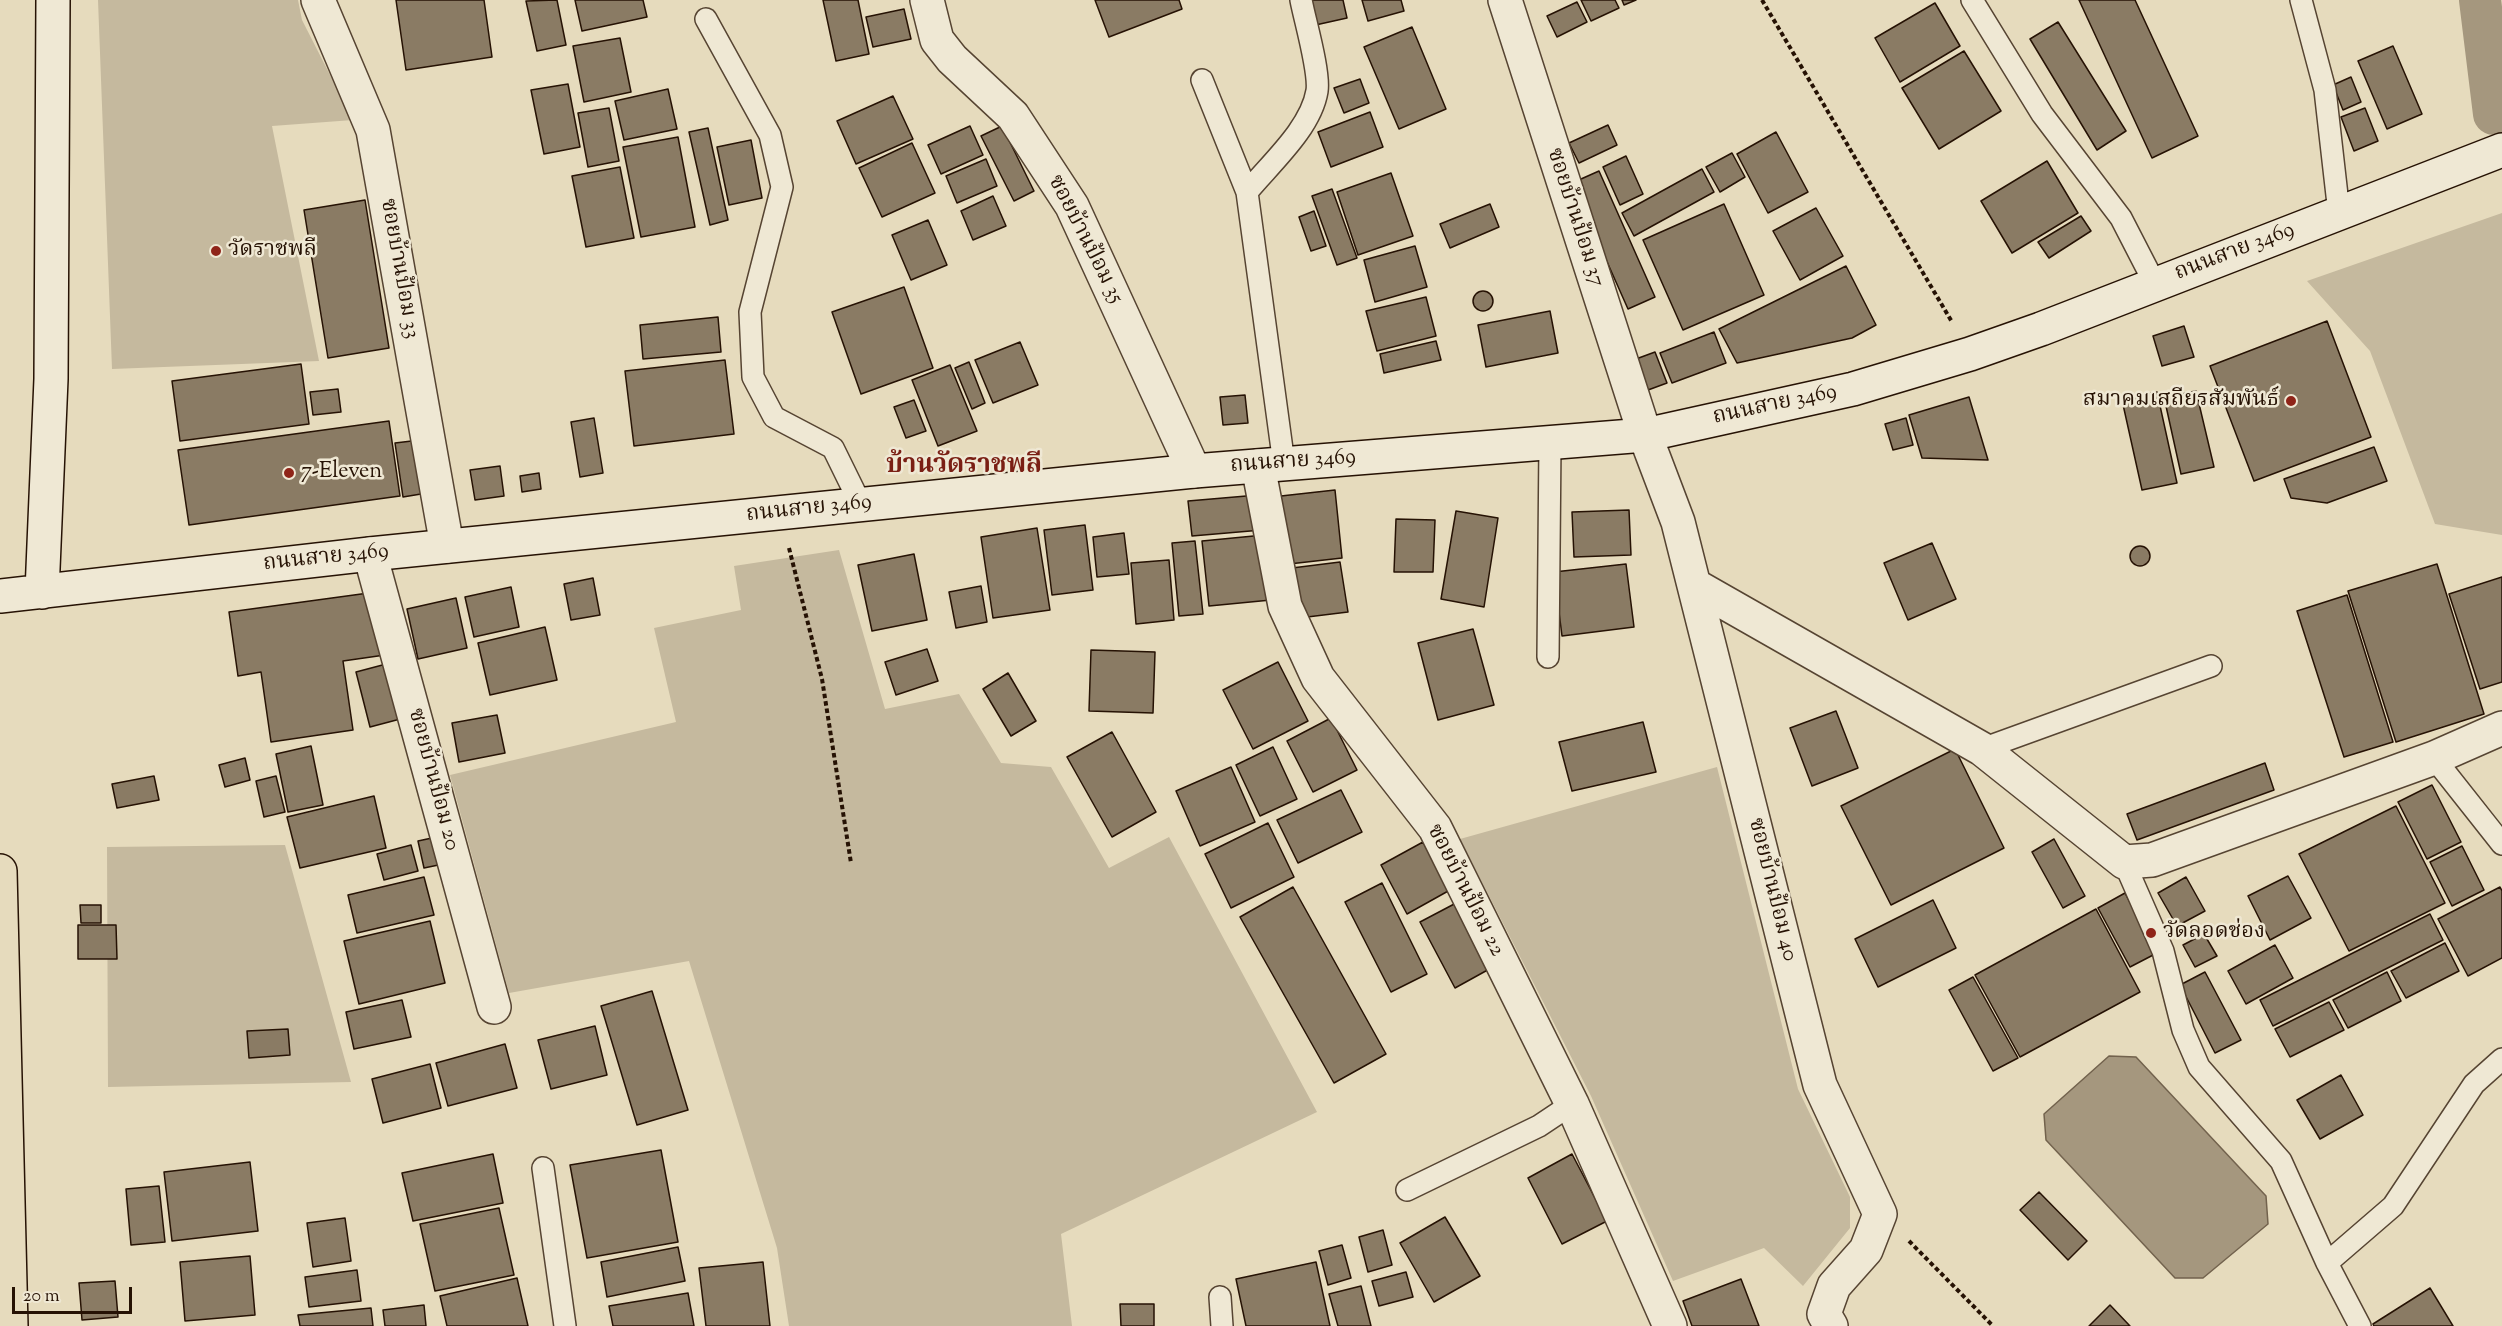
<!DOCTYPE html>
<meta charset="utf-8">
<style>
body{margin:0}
#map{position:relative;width:2502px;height:1326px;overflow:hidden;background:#e6dbbd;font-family:"Sorts Mill Goudy",serif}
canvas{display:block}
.scale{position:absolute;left:12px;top:1287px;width:120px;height:27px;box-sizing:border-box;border:3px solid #261204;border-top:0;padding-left:8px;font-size:18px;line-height:21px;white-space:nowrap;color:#261204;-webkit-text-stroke:4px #efe8d4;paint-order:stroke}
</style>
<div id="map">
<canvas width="2502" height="1326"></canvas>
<div class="scale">20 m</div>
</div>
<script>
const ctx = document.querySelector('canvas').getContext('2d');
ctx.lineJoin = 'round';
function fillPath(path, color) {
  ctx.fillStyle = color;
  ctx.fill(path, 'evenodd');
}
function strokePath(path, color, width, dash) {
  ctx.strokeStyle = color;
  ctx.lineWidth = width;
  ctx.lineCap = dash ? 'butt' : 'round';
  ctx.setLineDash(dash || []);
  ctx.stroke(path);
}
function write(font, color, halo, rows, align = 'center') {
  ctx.font = font + ' "Sorts Mill Goudy","Noto Serif Thai",serif';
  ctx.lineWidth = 5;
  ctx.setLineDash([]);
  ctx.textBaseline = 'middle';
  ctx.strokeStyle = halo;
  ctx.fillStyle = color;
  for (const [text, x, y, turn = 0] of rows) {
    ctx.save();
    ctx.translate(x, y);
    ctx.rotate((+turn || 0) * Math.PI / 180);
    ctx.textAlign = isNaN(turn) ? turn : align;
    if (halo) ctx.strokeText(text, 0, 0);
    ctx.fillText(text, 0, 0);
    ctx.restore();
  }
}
const green = new Path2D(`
 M98,0H298L302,20L353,120L272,126L319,361L112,369Z
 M2502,213V535L2435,524L2370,351L2307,281Z
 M839,550L885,709L959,694L1001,763L1051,767L1109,868L1169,837L1317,1112L1061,1234L1072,1326H789L777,1248L689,961L509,993L450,775L676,722L654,628L741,610L734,566Z
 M1717,767L1798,1089L1850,1197V1228L1803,1286L1764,1248L1673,1281L1591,1096L1460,839Z
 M285,845L351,1082L108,1087L107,847Z`);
const water = new Path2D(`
 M2109,1056L2136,1057L2266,1196L2268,1224L2203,1278H2175L2046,1140L2044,1114Z`);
const canal = new Path2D(`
 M2480,0L2494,114`);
const building = new Path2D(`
 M396,0H484L492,57L406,70Z
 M557,0L566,45L537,51L526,1Z
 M575,0H643L647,17L582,31Z
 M823,0H858L869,54L836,61Z
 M1095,0H1179L1182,9L1109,37Z
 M1305,0H1343L1347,18L1311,26Z
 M1362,0H1401L1404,11L1368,21Z
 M1581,0H1615L1619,8L1591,21Z
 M1622,0H1636L1624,5Z
 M2079,0H2135L2198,136L2152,158Z
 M1577,2L1587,22L1557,37L1547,16Z
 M1935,3L1960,46L1900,82L1875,38Z
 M904,9L911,39L873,47L866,17Z
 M2058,22L2126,131L2097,150L2030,39Z
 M1412,27L1446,109L1399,129L1364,47Z
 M620,38L631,92L584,102L573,46Z
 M2393,46L2422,114L2387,129L2358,61Z
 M1964,51L2001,111L1939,149L1902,88Z
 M2351,77L2361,102L2343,110L2333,85Z
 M1360,79L1369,103L1344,113L1334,88Z
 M568,84L580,147L544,154L531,90Z
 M668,89L677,129L624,140L615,101Z
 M893,96L913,139L856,164L837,121Z
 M609,108L619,161L588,167L578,113Z
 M2365,108L2378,141L2354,151L2341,117Z
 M1370,112L1383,147L1331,167L1318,132Z
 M1608,125L1617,145L1579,163L1569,143Z
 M970,126L983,155L941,174L928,145Z
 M1002,126L1034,191L1014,201L981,136Z
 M708,128L728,220L710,225L689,132Z
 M1776,132L1808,192L1768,213L1737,154Z
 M678,137L695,227L641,237L623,147Z
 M751,140L762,198L729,205L717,147Z
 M912,143L935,193L882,217L859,168Z
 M1732,153L1745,177L1720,192L1706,167Z
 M1626,156L1643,194L1620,205L1603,167Z
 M986,159L997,186L957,203L946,176Z
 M2047,161L2078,213L2012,253L1981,201Z
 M620,167L634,238L586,247L572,176Z
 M1702,169L1714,192L1634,236L1622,213Z
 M1599,171L1655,297L1628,309L1572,183Z
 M1391,173L1413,236L1358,255L1337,192Z
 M1332,189L1357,258L1337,265L1312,196Z
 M993,196L1006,226L973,240L961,211Z
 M365,200L389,348L328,358L304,210Z
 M1490,204L1499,227L1450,248L1440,224Z
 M1724,204L1764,295L1683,330L1643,240Z
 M1816,208L1843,256L1800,280L1773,231Z
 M1314,211L1326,246L1311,251L1299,217Z
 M2081,216L2091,231L2049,258L2038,242Z
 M928,220L947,265L911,280L892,235Z
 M1415,246L1427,287L1375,302L1364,260Z
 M1846,266L1876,325L1852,338L1737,363L1719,329Z
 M904,287L933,368L861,394L832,312Z
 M1473 301a10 10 0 1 1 20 0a10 10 0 1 1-20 0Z
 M1426,297L1436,336L1377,351L1366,311Z
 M1550,311L1558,353L1486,367L1478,325Z
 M718,317L721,352L643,359L640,325Z
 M2327,321L2371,437L2254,481L2210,366Z
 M2184,326L2194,357L2162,366L2153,336Z
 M1714,332L1726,363L1672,383L1660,353Z
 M1436,341L1441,360L1384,373L1380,354Z
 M1020,342L1038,385L993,403L975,360Z
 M1655,352L1667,383L1648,390L1636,359Z
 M725,360L734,434L634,446L625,371Z
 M969,362L985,403L972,409L955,368Z
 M301,364L309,424L180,441L172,381Z
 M950,365L977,431L938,446L912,380Z
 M338,389L341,412L313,415L310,392Z
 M2196,391L2214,467L2181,474L2164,397Z
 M2157,392L2177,483L2142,490L2122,400Z
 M1245,395L1248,423L1223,425L1220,397Z
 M1969,397L1988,460L1922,458L1909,415Z
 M914,400L926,431L906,438L894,407Z
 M594,418L603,473L580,477L571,422Z
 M1906,418L1913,445L1893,450L1885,424Z
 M389,421L400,496L189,525L178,450Z
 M420,440L427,493L403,497L395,443Z
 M2374,447L2387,481L2327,503L2291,498L2284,479Z
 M500,466L504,496L475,500L470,470Z
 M539,473L541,489L522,492L520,476Z
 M1335,490L1342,558L1289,564L1281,496Z
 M1258,495L1262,530L1192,536L1188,501Z
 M1629,510L1631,555L1574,557L1572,512Z
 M1456,511L1498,518L1484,607L1441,599Z
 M1396,519L1435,520L1433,572H1394Z
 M1085,525L1093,590L1052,595L1044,530Z
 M1037,528L1050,610L993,618L981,537Z
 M1124,533L1129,574L1097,577L1093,537Z
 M1264,535L1271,600L1209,606L1202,541Z
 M1195,541L1203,614L1179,616L1172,543Z
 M1932,543L1956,599L1908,620L1884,563Z
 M2130 556a10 10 0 1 1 20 0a10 10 0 1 1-20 0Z
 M914,554L927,620L872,631L858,565Z
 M1169,560L1174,620L1136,624L1131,563Z
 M1340,562L1348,612L1299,618L1292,568Z
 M1626,564L1634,627L1562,636L1554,572Z
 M2437,564L2484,714L2396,742L2348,591Z
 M2502,577V682L2480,689L2449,594Z
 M593,578L600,615L571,620L564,584Z
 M981,586L987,622L956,628L949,592Z
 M511,587L519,627L474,637L465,597Z
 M376,592L385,655L343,661L353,730L271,742L261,672L238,676L229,612Z
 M2347,595L2393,742L2344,757L2297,611Z
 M456,598L467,648L418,659L407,609Z
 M545,627L557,680L490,695L478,643Z
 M1473,629L1494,705L1438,720L1418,643Z
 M927,649L938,681L896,695L885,662Z
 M1091,650L1155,652L1153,713L1089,711Z
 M1278,662L1308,721L1253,749L1223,690Z
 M390,663L404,718L370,727L356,672Z
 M1008,673L1036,721L1011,736L983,689Z
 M1836,711L1858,768L1812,786L1790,728Z
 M497,715L505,753L459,762L452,723Z
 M1331,718L1357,770L1313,792L1287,741Z
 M1643,722L1656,772L1572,791L1559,742Z
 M1112,732L1156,812L1112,837L1067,757Z
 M311,746L323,805L288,812L276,754Z
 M1273,747L1297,799L1260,816L1236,765Z
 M1955,749L2004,848L1891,905L1841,806Z
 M245,758L250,780L225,787L219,765Z
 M2265,763L2274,790L2137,840L2127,814Z
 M1231,767L1255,822L1200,846L1176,791Z
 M154,776L159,800L117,808L112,784Z
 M276,776L285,812L264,817L256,781Z
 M2432,785L2461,842L2427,859L2398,802Z
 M1341,790L1362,832L1298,863L1277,820Z
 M374,796L386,848L300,868L287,817Z
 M2396,806L2445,903L2349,951L2299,854Z
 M1268,823L1294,877L1231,908L1205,854Z
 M441,836L448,863L424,868L418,841Z
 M2054,839L2085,896L2063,908L2032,852Z
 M1423,842L1450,890L1407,914L1381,865Z
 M411,845L418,871L384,880L377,854Z
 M2462,846L2484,890L2452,906L2430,862Z
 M2288,876L2311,918L2270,940L2248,896Z
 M424,877L434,915L357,933L348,895Z
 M2186,877L2205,911L2177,926L2158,893Z
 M1382,883L1427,974L1391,992L1345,902Z
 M1293,887L1386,1054L1334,1083L1240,917Z
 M2500,887L2502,891V958L2468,976L2438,919Z
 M2125,893L2157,953L2130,967L2098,908Z
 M1933,900L1956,948L1878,987L1855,939Z
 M1458,902L1493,967L1455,988L1420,922Z
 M80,905H101V923H81Z
 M2096,909L2140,992L2020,1057L1975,975Z
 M2430,914L2443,940L2273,1026L2260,1000Z
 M430,921L445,983L359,1004L344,941Z
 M78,925H116L117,959H78Z
 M2204,934L2217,956L2195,967L2183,945Z
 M2445,943L2459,971L2406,998L2391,971Z
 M2275,945L2293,978L2246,1004L2228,971Z
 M2205,972L2241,1040L2215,1053L2180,985Z
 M2387,972L2401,1001L2348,1028L2333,1000Z
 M1973,977L2018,1058L1993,1071L1949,990Z
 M652,991L688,1110L637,1125L601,1006Z
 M402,1000L411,1037L354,1049L346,1012Z
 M2329,1002L2344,1030L2290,1057L2275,1029Z
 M595,1026L607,1075L551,1089L538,1040Z
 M288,1029L290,1055L249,1058L247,1031Z
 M505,1044L517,1088L448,1106L436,1063Z
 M430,1064L441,1108L383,1123L372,1079Z
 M2341,1075L2363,1115L2320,1139L2297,1100Z
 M661,1150L678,1242L587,1258L570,1165Z
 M493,1154L503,1203L413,1221L402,1173Z
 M1572,1154L1607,1221L1562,1244L1528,1178Z
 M250,1162L258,1231L172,1241L164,1172Z
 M159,1186L165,1242L131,1245L126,1189Z
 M2039,1192L2087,1241L2068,1260L2020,1210Z
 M499,1208L514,1275L435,1291L420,1224Z
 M1445,1217L1480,1276L1434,1302L1400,1243Z
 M345,1218L351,1261L313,1267L307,1223Z
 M1383,1230L1392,1265L1368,1272L1359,1237Z
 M1342,1245L1351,1278L1328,1285L1319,1251Z
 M678,1247L685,1281L607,1297L601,1262Z
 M250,1256L255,1315L185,1321L180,1262Z
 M763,1262L770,1326H706L699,1268Z
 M1316,1262L1330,1326H1246L1236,1279Z
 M357,1270L361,1301L309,1307L305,1277Z
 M1406,1272L1413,1297L1379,1306L1372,1281Z
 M517,1278L528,1326H447L440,1296Z
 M1741,1279L1759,1326H1692L1683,1301Z
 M115,1281L118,1317L82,1320L79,1283Z
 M1361,1286L1371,1326H1338L1329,1294Z
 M2430,1288L2453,1326H2374L2373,1324Z
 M688,1293L694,1326H613L609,1306Z
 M1120,1304H1154V1326H1121Z
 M424,1305L426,1326H385L383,1310Z
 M2110,1305L2130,1326H2089Z
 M371,1308L373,1326H300L298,1315Z`);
const path = new Path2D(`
 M1762,0L1952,322
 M789,548L822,679L851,863
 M1909,1241L1993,1326`);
const lane = new Path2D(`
 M1972,0L2042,114L2121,218L2155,284
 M2301,0L2325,90L2339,213
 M706,19L770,135L782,187L750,312L753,377L774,417L833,448L861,505
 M1202,80L1247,192L1284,464
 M1247,192C1271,163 1311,128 1317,91C1320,72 1305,21 1301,0
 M1548,657L1550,443
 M1982,749L2211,666
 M2434,758L2502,844
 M2124,862L2163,951L2183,1030L2199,1067L2281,1161L2327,1263L2360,1326
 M543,1168L565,1326
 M1407,1190L1539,1126L1572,1104
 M2327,1263L2393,1206L2474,1084L2502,1059
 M1220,1297L1222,1326`);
const street = new Path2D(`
 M318,0L373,130L447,546
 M927,0L937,40L952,59L1013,116L1072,206L1194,471
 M1505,0L1645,435L1678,522L1820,1085L1880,1214L1866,1250L1834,1286L1824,1314L1831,1326
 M1258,466L1285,606L1318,678L1435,828L1572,1104L1670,1326
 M370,554L494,1007
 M1694,585L1982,749L2124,862L2152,860L2434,758L2502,728`);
const secondary = new Path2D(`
 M42,592L51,379L53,0
 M0,596L370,554L1194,471L1645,435L1853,389L1970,354L2041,329L2502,150`);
const primary = new Path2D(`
 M0,871L11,1326`);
const markers = [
 [216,251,6,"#8f2418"],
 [2291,401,6,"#8f2418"],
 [289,473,6,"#8f2418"],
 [2151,933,6,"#8f2418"]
];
const streetNames = [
 ["ซอยบ้านป้อม 37",1574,218,72],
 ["ซอยบ้านป้อม 35",1084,240,63],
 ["ถนนสาย 3469",2235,253,-21],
 ["ซอยบ้านป้อม 33",398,269,80],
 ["ถนนสาย 3469",1775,406,-12],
 ["ถนนสาย 3469",1293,463,-4],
 ["ถนนสาย 3469",809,510,-6],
 ["ถนนสาย 3469",326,559,-6],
 ["ซอยบ้านป้อม 20",432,780,75],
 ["ซอยบ้านป้อม 40",1771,890,76],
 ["ซอยบ้านป้อม 22",1464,891,63]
];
const poiNames = [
 ["วัดราชพลี",228,251],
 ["สมาคมเสถียรสัมพันธ์",2279,401,"right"],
 ["7-Eleven",301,473],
 ["วัดลอดช่อง",2163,933]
];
const quarterNames = [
 ["บ้านวัดราชพลี",964,468]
];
fillPath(green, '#c5b99e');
fillPath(water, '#a5977e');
strokePath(water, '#72624d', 1.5);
strokePath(canal, '#a5977e', 42);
fillPath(building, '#8a7b64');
strokePath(building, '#261204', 1.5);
strokePath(lane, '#564432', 24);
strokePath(street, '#564432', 36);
strokePath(secondary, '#261204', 36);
strokePath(primary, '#261204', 36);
strokePath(path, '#261204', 4, [4.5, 3]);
strokePath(lane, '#efe8d4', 21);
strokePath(street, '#efe8d4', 33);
strokePath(secondary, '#efe8d4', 33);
strokePath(primary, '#e6dbbd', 33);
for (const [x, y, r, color] of markers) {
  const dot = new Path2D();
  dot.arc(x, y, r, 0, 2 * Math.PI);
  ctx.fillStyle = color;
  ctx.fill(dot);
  strokePath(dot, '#efe8d4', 2);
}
write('22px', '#261204', '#efe8d4', streetNames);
write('22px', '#261204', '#efe8d4', poiNames, 'left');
write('bold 26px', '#7a1f14', '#efe8d4', quarterNames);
</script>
